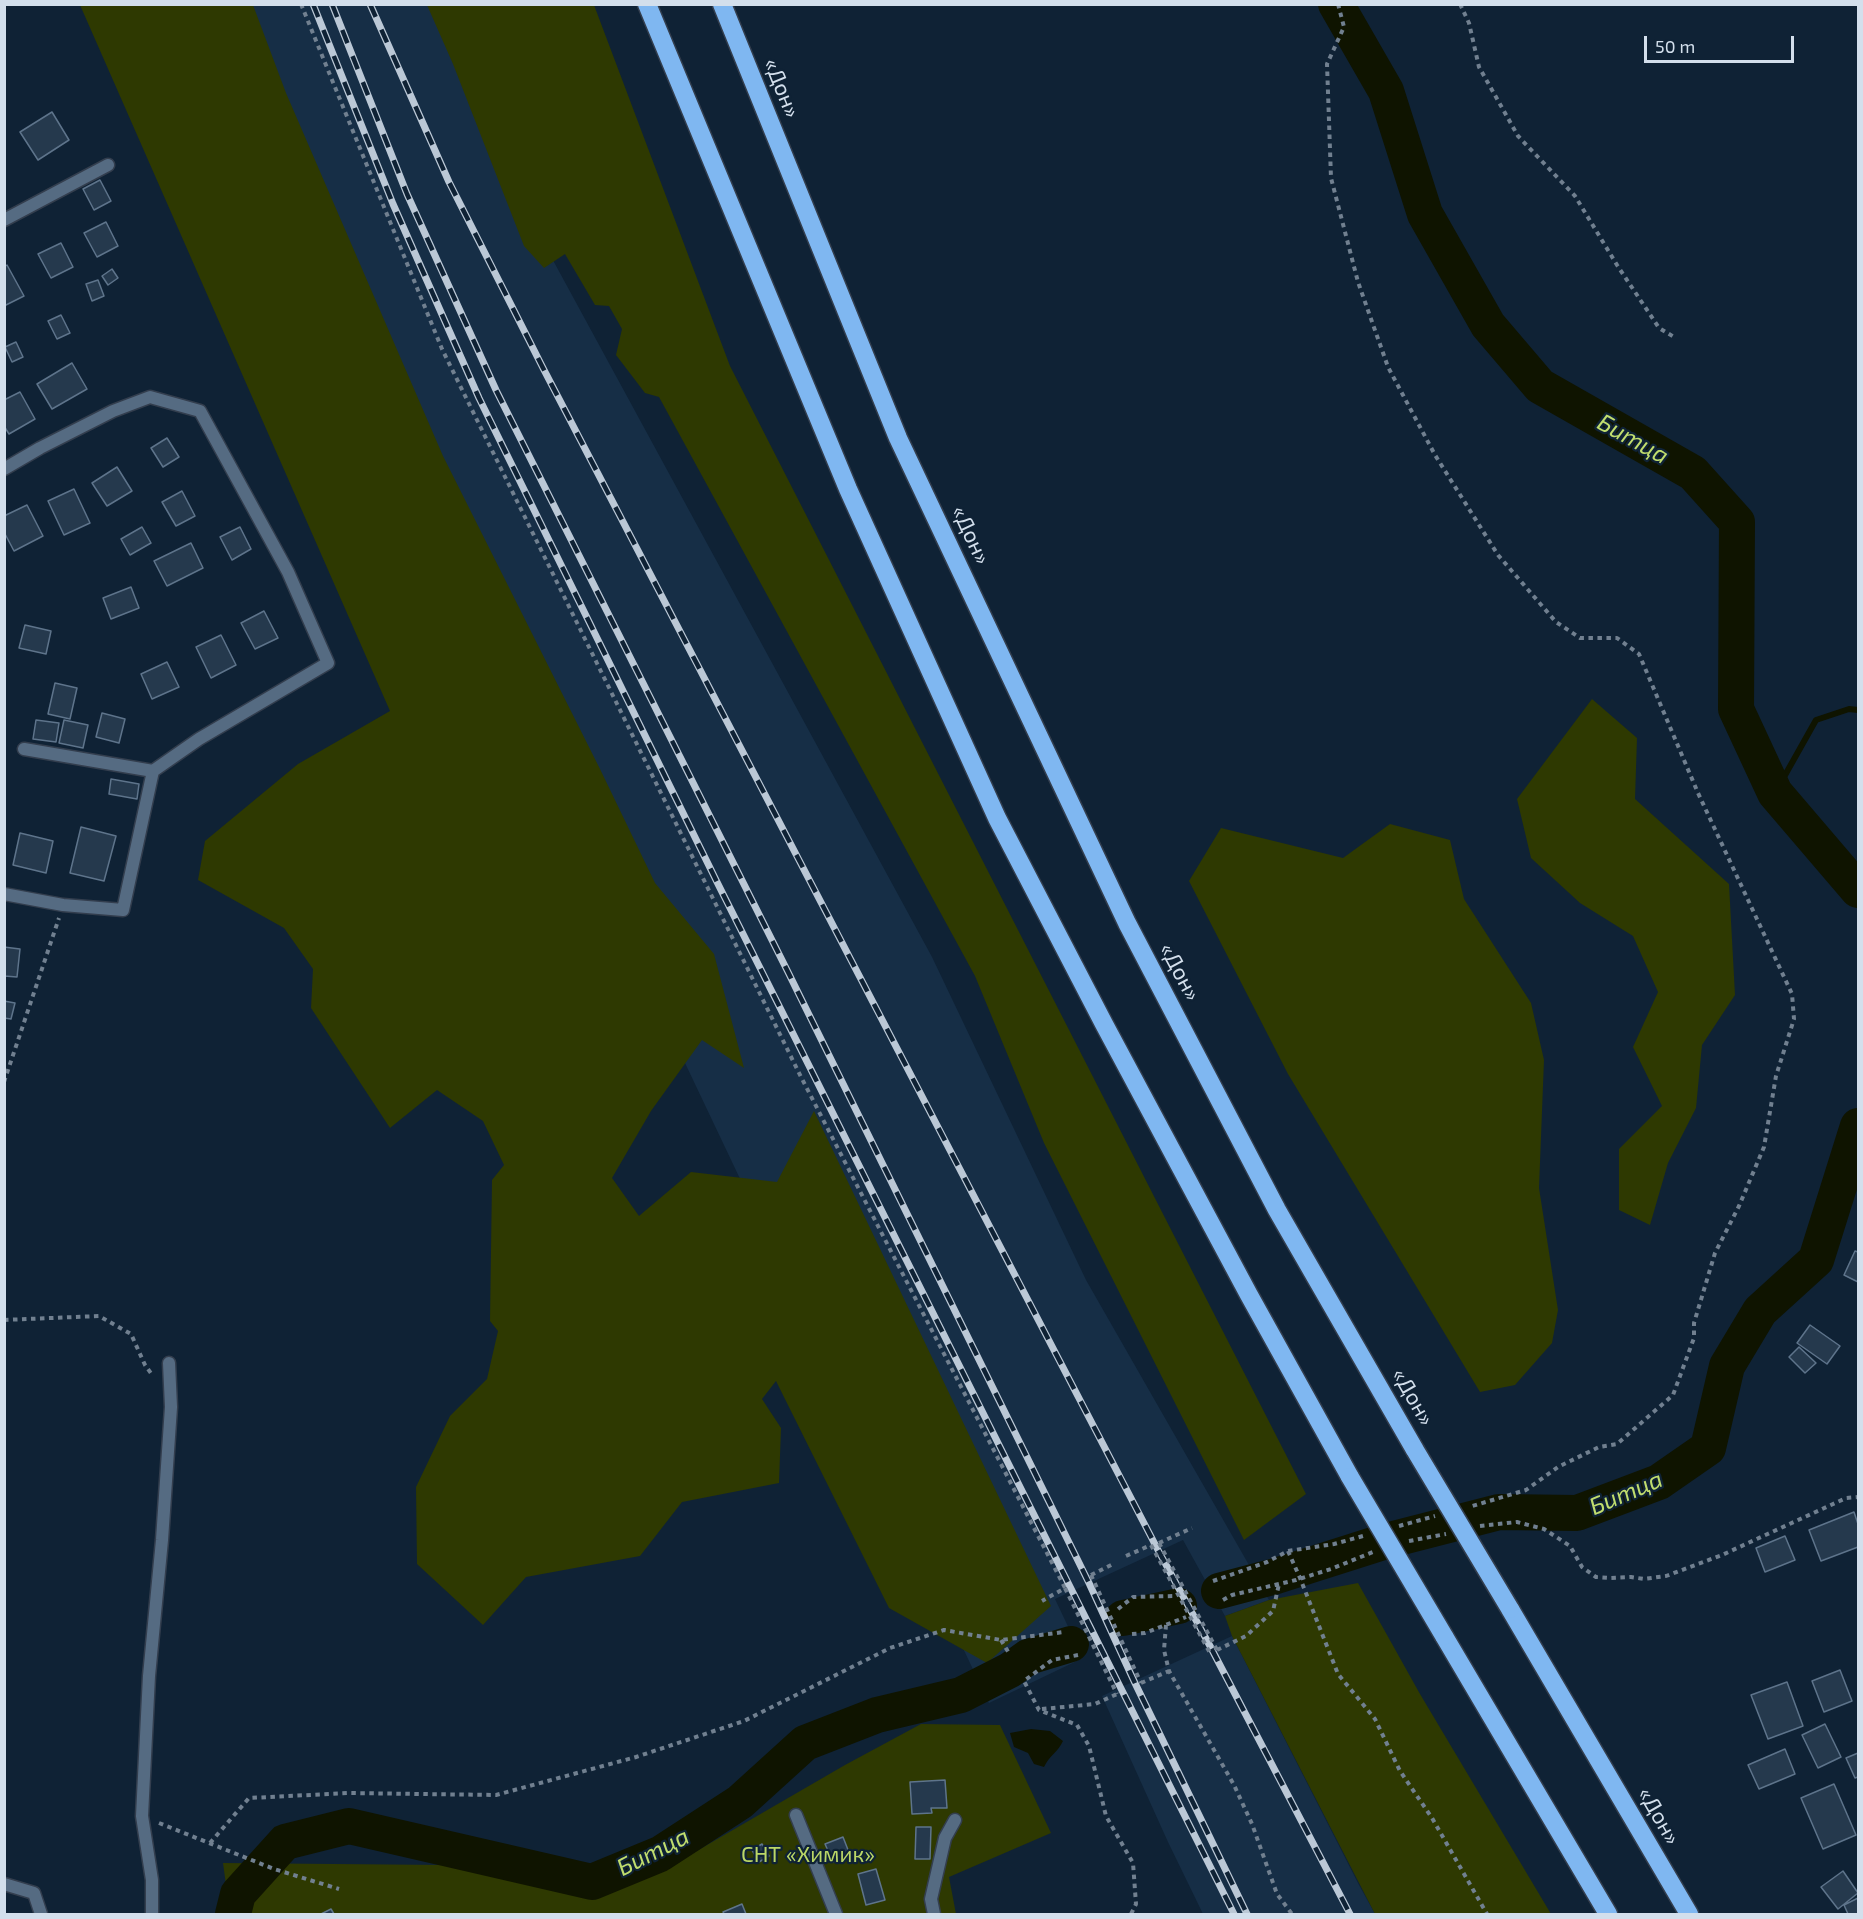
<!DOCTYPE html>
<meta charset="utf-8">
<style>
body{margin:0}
#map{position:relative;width:1863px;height:1919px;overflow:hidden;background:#0f2235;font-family:"Exo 2",sans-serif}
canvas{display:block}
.frame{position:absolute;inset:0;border:6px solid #d3dfec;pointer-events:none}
.scale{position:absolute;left:1644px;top:36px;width:150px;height:27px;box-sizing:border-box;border:3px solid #d3dfec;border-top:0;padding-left:8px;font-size:18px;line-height:21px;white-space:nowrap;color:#d3dfec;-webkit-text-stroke:4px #0f2235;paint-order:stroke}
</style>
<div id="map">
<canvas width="1863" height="1919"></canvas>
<div class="frame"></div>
<div class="scale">50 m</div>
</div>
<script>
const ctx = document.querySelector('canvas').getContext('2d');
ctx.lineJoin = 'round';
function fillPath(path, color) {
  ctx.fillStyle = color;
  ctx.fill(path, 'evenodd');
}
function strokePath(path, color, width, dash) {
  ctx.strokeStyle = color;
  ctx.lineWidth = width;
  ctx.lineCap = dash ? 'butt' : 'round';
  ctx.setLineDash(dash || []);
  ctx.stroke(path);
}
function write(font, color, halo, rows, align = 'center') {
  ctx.font = font + ' "Exo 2",sans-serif';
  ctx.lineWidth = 4.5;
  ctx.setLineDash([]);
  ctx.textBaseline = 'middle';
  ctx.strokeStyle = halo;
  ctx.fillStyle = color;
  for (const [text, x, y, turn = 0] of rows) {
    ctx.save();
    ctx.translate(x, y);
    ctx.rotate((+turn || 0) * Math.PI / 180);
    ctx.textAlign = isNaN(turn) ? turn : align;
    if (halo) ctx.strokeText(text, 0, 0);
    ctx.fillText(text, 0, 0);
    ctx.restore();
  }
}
const built = new Path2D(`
 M199,5H443L505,172L932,957L1086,1280L1269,1600L1225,1616L1183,1540L1055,1599L1083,1658L989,1703L391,444Z
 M1232,1636L1359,1885L1375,1914H1203L1168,1842L1102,1696Z`);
const green = new Path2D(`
 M80,5H253L286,93L443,456L600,769L655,883L714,954L744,1068L702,1040L651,1111L612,1178L639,1216L691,1172L777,1182L814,1111L1051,1606L987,1663L889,1608L776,1381L762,1399L781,1428L779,1483L682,1502L640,1556L526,1577L483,1625L417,1564L416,1487L450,1416L487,1379L498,1331L490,1321L492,1180L504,1165L483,1121L437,1090L390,1128L311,1008L313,969L284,928L198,880L205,841L298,764L390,711Z
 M427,5H594L730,366L1306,1494L1244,1540L1044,1143L975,976L659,397L645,393L616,355L622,329L609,306L595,305L565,254L544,268L524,246L453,64Z
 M1592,699L1637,738L1635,799L1729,884L1735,995L1702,1045L1696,1108L1668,1163L1650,1225L1619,1210V1149L1662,1106L1633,1047L1658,992L1633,936L1580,903L1531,858L1517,799Z
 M1390,824L1450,840L1464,899L1531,1003L1544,1060L1539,1188L1558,1310L1552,1343L1515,1385L1480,1392L1288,1074L1189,881L1221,828L1343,858Z
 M1358,1583L1420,1694L1551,1914H1375L1232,1636L1225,1616L1269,1600Z
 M921,1724L1000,1725L1051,1833L949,1877L956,1914H230L223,1863L669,1867L845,1765Z`);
const water = new Path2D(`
 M1031,1729L1050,1731L1063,1741C1058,1752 1049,1756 1044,1767L1034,1764L1028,1753L1014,1747L1010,1733Z`);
const stream = new Path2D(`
 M1775,793L1816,720L1849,709L1858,710`);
const river = new Path2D(`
 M1336,4L1386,91L1425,214L1488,325L1540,386L1693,473L1737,522L1736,709L1775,793L1858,890
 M1219,1591L1276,1576L1386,1541L1499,1512L1577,1513L1659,1482L1708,1448L1727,1366L1760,1311L1816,1260L1858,1126
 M1123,1618L1179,1606
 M233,1914L238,1894L285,1842L349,1826L592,1882L660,1854L740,1802L805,1743L877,1715L961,1695L1010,1670L1028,1657L1071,1644`);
const building = new Path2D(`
 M52,112L69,140L38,160L20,132Z
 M100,180L111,201L94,210L83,189Z
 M106,222L118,246L97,257L84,233Z
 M61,243L73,267L51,278L38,254Z
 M7,265L24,296L4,306V267Z
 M112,269L118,278L108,285L102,276Z
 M98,280L104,296L92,301L86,284Z
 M61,315L70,333L57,339L48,321Z
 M16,342L23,357L12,362L5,347Z
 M72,363L87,389L52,409L37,384Z
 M20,392L35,419L9,434L4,426V400Z
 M167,438L179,457L163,467L151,448Z
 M117,467L132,491L107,506L92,483Z
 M74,489L90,523L64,535L48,501Z
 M182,491L195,516L176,526L162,502Z
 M27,505L43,536L14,551L4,532V516Z
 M142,527L151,543L130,555L121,539Z
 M240,527L251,549L232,560L220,537Z
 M191,543L203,568L167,586L154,561Z
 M131,587L139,608L111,619L103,598Z
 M264,611L278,638L255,649L241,623Z
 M25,625L51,631L46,654L19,648Z
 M221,635L236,665L211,678L196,647Z
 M167,662L179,687L152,699L141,674Z
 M55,683L77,688L70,719L48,714Z
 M102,713L125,719L119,743L96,737Z
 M36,720L59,723L56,742L33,739Z
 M64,720L88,725L83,748L59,743Z
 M111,779L139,784L137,799L109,794Z
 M81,827L116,836L104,881L70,873Z
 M20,833L53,841L46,873L13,865Z
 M4,947L20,949L17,977L4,976Z
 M4,1001L15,1003L11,1019L4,1018Z
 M1855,1251L1858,1252V1282L1844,1275Z
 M1810,1325L1840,1346L1827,1364L1797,1343Z
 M1799,1347L1816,1363L1805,1373L1789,1357Z
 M1854,1512L1858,1524V1547L1821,1561L1809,1530Z
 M1785,1536L1795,1560L1765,1572L1756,1548Z
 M1840,1670L1852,1701L1824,1712L1812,1681Z
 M1787,1682L1803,1726L1768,1739L1751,1695Z
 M1825,1724L1841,1757L1818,1768L1802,1735Z
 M1785,1749L1795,1774L1759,1789L1748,1765Z
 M1858,1753V1777L1855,1778L1846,1758Z
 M945,1780L947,1808H931L932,1813L912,1814L910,1782Z
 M1834,1784L1856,1835L1823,1849L1801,1798Z
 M916,1827H931L930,1859H915Z
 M843,1837L850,1855L833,1862L825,1844Z
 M762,1844L769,1856L759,1862L752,1850Z
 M876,1869L885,1900L866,1905L858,1874Z
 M1843,1871L1858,1893L1838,1909L1821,1887Z
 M1858,1898V1914H1848L1844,1905Z
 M742,1904L746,1914H724L723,1912Z
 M331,1909L334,1914H321Z`);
const path = new Path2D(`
 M301,4L442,349L801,1077L1065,1588L1042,1601
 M1338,4L1344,27L1327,64L1331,178L1358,282L1388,367L1435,455L1498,555L1556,622L1580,638H1617L1639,654L1698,793L1792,994L1794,1019L1776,1076L1764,1147L1739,1206L1715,1253L1694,1323V1338L1673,1395L1617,1444L1599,1447L1558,1467L1526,1490L1469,1507
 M1460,4L1469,23L1479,67L1518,136L1575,196L1617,265L1659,328L1674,337
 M4,1082L59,918
 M4,1320L99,1316L131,1334L145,1365L153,1376
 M1399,1526L1435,1516
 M1480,1526L1517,1522L1544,1529L1570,1546L1582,1567L1596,1577L1611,1578L1631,1577L1644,1579L1666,1576L1722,1555L1846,1498L1858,1497
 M1409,1541L1446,1534
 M1159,1543L1192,1528
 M1288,1551L1300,1578L1338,1674L1375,1719L1400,1771L1432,1818L1487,1914
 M1126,1556L1151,1545
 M1091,1575L1113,1564
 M1213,1581L1267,1562L1288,1551L1334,1544L1363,1536
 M1223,1600L1232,1595L1296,1580L1331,1569L1373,1552
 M1118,1609L1133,1597L1173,1596
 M1166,1625L1164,1650L1169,1671L1234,1785L1252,1824L1277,1894L1292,1914
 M1132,1634L1145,1633L1186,1617
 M1001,1640L1010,1655
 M1217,1650L1246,1636L1273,1611L1279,1584
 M1078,1655L1052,1660L1024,1681L1039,1710L1077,1725L1089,1746L1106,1816L1133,1863L1136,1904L1131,1914
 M1141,1683L1169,1671
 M1042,1709L1095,1704L1117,1694
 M159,1823L274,1869L339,1889
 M210,1843L249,1798L349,1793L496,1795L636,1757L744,1721L890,1648L944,1630L1001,1640L1064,1632`);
const service = new Path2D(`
 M4,220L108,165
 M4,469L40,448L113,411L150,397L200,411L288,572L328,663L199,739L153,771L123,910L63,905L4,894
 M24,749L153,771
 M796,1815L836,1914
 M4,1884L34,1893L41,1914
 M152,1914V1880L142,1816L149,1676L162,1540L171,1407L169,1363
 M934,1914L931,1899L945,1838L955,1820`);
const motorway = new Path2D(`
 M647,4L848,489L997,818L1104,1024L1249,1295L1350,1477
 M722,4L898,438L1127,923L1277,1210L1415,1450
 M1510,1609L1689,1914
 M1444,1636L1608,1914`);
const rail = new Path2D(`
 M313,4L393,204L479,398L717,882L1234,1914
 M332,4L407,194L496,390L787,970L1089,1583L1134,1681L1247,1914
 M370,4L449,182L543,368L1158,1550L1210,1646L1350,1914`);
const pathBridge = new Path2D(`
 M1159,1543L1217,1650
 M1151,1545L1210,1653
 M1091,1575L1141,1683
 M1065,1588L1117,1694`);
const motorwayBridge = new Path2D(`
 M1415,1450L1510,1609
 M1350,1477L1444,1636`);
const streetNames = [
 ["«Дон»",782,88,68],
 ["«Дон»",971,535,65],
 ["«Дон»",1180,972,62],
 ["«Дон»",1413,1397,60],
 ["«Дон»",1659,1816,60]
];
const parkNames = [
 ["СНТ «Химик»",808,1855]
];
const waterNames = [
 ["Битца",1633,439,29],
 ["Битца",1626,1493,-23],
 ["Битца",653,1852,-27]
];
fillPath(built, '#162e46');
fillPath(green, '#2e3901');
fillPath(water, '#0f1400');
strokePath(stream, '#0f1400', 6);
strokePath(river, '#0f1400', 36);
fillPath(building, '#25394d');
strokePath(building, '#5e748b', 1.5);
strokePath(service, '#333e4e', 15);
strokePath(motorway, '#333e4e', 21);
strokePath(path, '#718090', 4, [4.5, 4.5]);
strokePath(service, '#556b82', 12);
strokePath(motorway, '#7fb7f1', 18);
strokePath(rail, '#bbc8d6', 7);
strokePath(rail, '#0f2235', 4.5, [14]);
strokePath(motorwayBridge, '#333e4e', 21, []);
strokePath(pathBridge, '#718090', 4, [4.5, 4.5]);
strokePath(motorwayBridge, '#7fb7f1', 18);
write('22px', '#d3dfec', '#0f2235', streetNames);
write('22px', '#bbd767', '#0f2235', parkNames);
write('italic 24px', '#c1dd6e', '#0f2235', waterNames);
</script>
